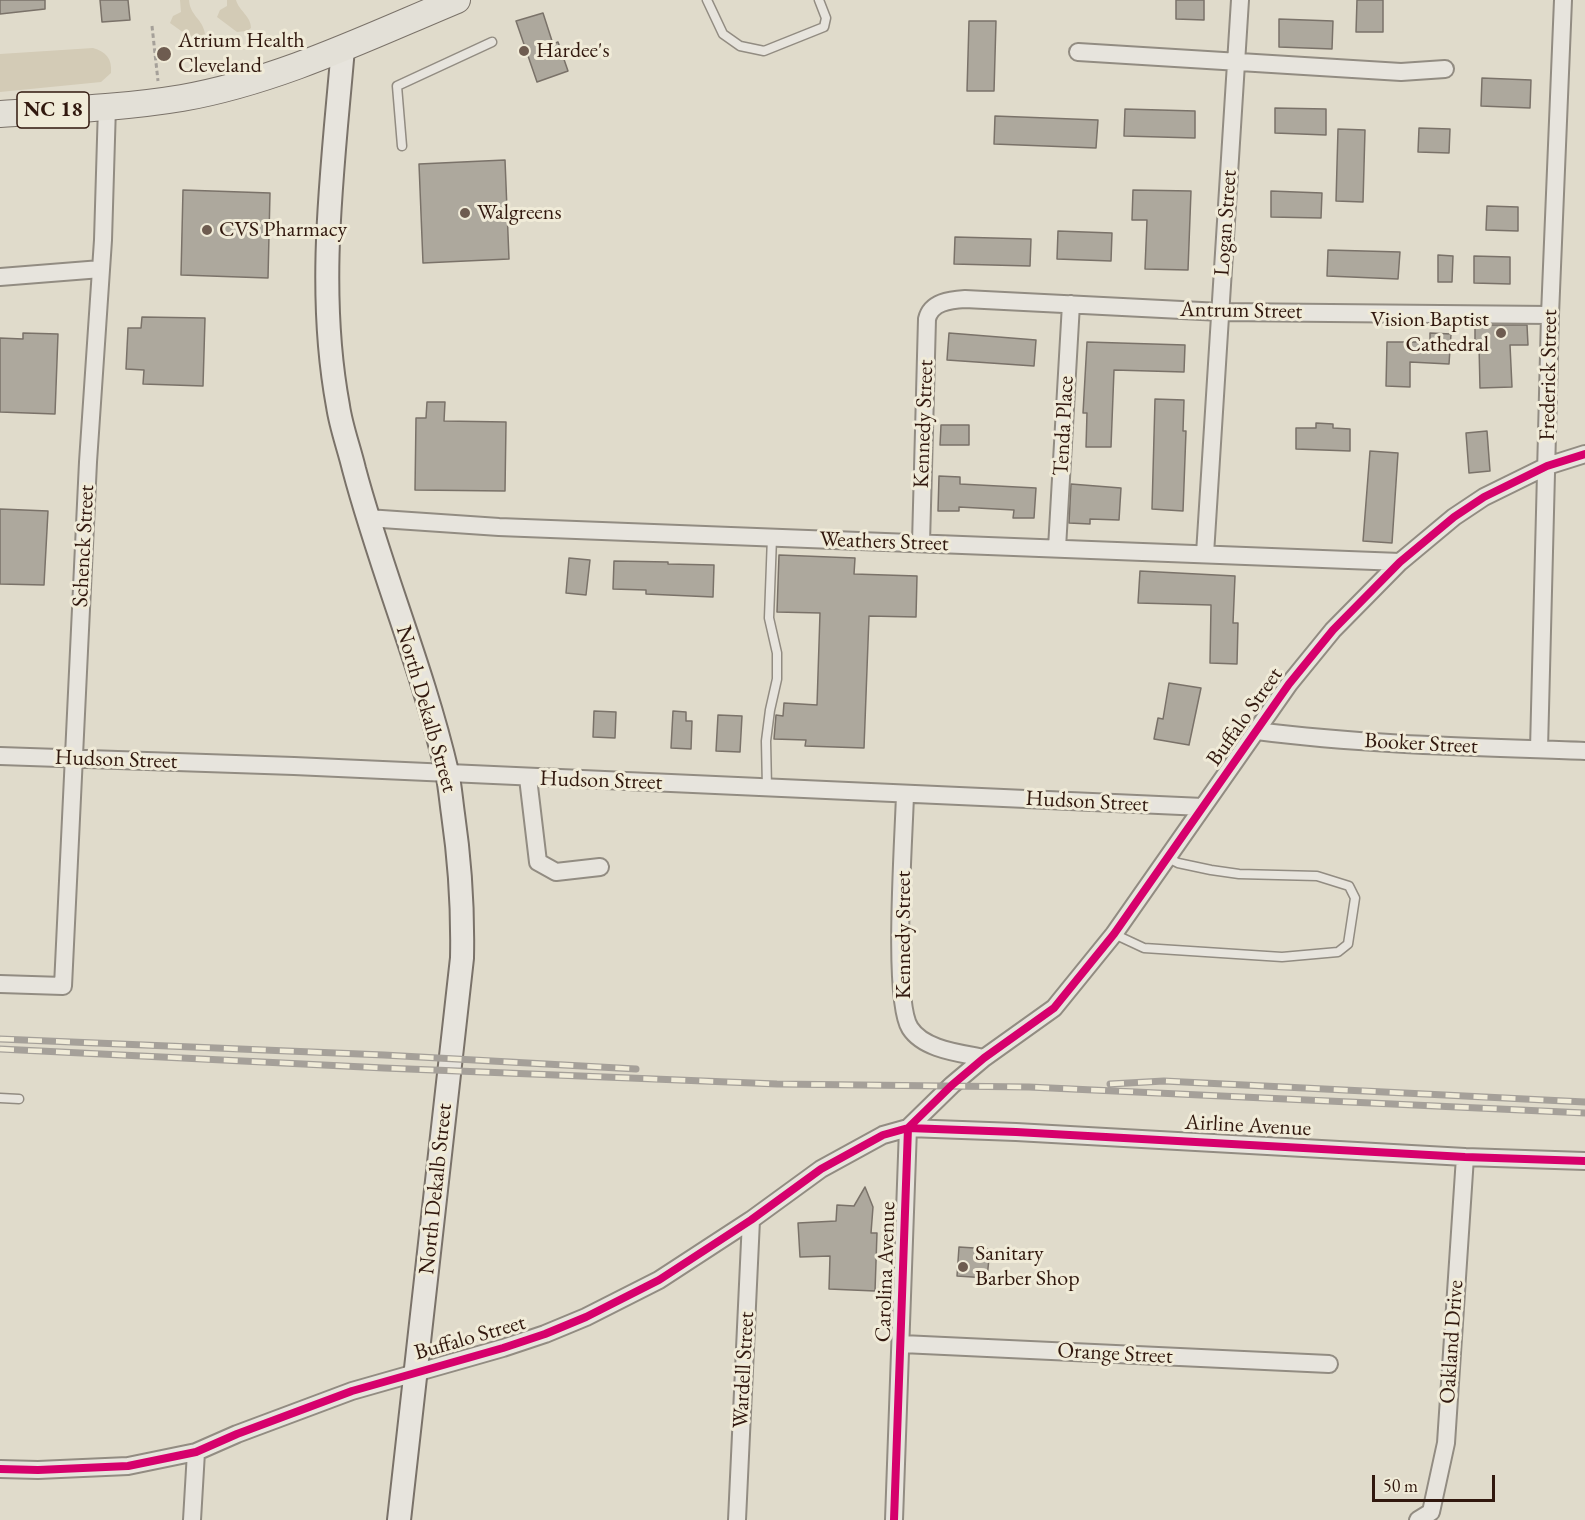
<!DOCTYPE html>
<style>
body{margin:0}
#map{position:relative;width:1585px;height:1520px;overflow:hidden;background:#e0dbcb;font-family:"EB Garamond",serif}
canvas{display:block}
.scale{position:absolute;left:1372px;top:1475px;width:123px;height:27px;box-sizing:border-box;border:3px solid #31180e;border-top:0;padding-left:8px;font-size:18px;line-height:21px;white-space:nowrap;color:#31180e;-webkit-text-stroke:4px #f0ebd8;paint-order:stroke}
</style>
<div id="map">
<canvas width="1585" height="1520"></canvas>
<div class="scale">50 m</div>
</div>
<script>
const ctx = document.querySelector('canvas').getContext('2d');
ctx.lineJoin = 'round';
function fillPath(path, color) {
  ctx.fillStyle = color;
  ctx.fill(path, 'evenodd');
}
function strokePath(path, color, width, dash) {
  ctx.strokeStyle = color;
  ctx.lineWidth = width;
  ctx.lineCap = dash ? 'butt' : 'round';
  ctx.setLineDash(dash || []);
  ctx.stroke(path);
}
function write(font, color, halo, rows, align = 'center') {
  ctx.font = font + ' "EB Garamond",serif';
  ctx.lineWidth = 6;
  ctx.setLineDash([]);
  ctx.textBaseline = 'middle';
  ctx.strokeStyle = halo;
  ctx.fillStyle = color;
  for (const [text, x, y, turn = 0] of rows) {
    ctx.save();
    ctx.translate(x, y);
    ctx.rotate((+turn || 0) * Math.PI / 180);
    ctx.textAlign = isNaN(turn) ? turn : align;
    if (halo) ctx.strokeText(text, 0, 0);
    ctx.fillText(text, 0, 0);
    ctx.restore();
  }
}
const green = new Path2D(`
 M180,0H189C190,16 203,19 205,34L201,38H191L170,23L173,16L181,12Z
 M227,0H236C239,11 251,16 251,28L247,31L237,32L217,17L220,10L227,6Z
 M93,48C106,52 112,58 111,73L101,82L0,92V54Z`);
const building = new Path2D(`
 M0,0H45V9L0,14Z
 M100,0H128L130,20L102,22Z
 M1176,0H1204V20L1176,19Z
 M1357,0H1383V32H1356Z
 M543,13L553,44L558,42L568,71L537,82L516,21Z
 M1279,19L1333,21L1332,49L1279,47Z
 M969,21H996L994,91H967Z
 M1482,78L1531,80L1530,108L1481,106Z
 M1275,108L1326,109V135L1275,133Z
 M1125,109L1195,111V138L1124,136Z
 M995,116L1098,120L1096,148L994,144Z
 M1419,128L1450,129L1449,153L1418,152Z
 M1338,129L1365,130L1363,202L1336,201Z
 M505,160L509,259L423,263L419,164Z
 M183,190L270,193L268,278L181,275Z
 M1133,190L1191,191L1188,270L1145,269L1147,220H1132Z
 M1271,191L1322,193L1321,218L1271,217Z
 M1487,206L1518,207V231L1486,230Z
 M1058,231L1112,233L1111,261L1057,259Z
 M955,237L1031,239L1030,266L954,264Z
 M1328,250L1400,252L1398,279L1327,276Z
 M1438,255L1453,256L1452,282H1438Z
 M1474,256L1510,257V284L1474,283Z
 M142,317L205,318L203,386L143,384L144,370L126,369L128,328H141Z
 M1475,325H1527L1528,345H1510L1512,387L1480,388L1479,345H1475Z
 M23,333L58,334L55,414L0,412V338L23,339Z
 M949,333L1036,340L1034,366L947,360Z
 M1430,333L1451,334L1449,364L1410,362V387L1386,386L1387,342H1430Z
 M1087,342L1185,345L1184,372L1114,370L1111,447H1086L1087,413H1083Z
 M1155,399L1184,400L1183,431H1186L1183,511L1152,509Z
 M427,402H445L444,421L506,422L505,491L415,490L416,418H426Z
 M1316,423L1333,424V428L1350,429V451L1296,449V428H1316Z
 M941,425H969V445H940Z
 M1487,431L1490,471L1469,473L1466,433Z
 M1370,451L1398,453L1392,543L1363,541Z
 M939,476L960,477V484L1036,488L1034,518H1013L1014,510L959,507V511H938Z
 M1071,484L1121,488L1119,520L1090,519V524L1069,523Z
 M0,509L48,511L44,585L0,584Z
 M779,555L855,558L854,574L917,576L916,617L869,616L864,748L805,746L806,740L774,739L776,715L783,716L784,703L817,705L820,613L777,612Z
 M569,558L590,560L586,595L566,593Z
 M614,561L668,562V564L714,565L713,597L646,594V590L613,589Z
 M1140,571L1235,576L1233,623H1238L1237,664L1210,663L1211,605L1138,603Z
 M1169,683L1201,688L1189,745L1154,739L1158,718L1163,719Z
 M594,711L616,712L615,738L593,737Z
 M673,711L686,712V721H692L691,749L671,748Z
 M718,715L742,716L740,752L716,751Z
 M865,1187L873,1207L871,1233H877L875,1291L829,1289L830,1256L800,1257L798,1223L836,1221L837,1205L854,1206Z
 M959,1247L990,1249L987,1278L957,1276Z`);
const path = new Path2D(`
 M152,26L158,81`);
const service = new Path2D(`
 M707,0L723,34L740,46L764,51L824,27L826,18L819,0
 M402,146L397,86L492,42
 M767,788L766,741L770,710L777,679V653L769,618L772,537
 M1114,934L1144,948L1282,957L1338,952L1348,944L1355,898L1349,886L1317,876L1239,874L1211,870L1178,863L1168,858
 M0,1098L19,1099`);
const minor = new Path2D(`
 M1078,52L1401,72L1445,69
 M0,277L101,269
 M367,518L499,527L1400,562
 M921,543L927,319C931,302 950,300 965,299L1221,312L1550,315
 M1057,548L1071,304
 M1205,554L1240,0
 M1257,731C1366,745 1476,747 1585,751
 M1539,749L1550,315L1563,0
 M0,756L294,766L1203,807
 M528,778L538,862L556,872L600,867
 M905,794C904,836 892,1000 910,1028C924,1050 961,1053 984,1058
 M0,984L63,986L88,462L103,240L107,106
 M902,1344L1329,1364
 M0,1469L38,1470L128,1466L196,1452L237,1434L352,1391L503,1348L545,1334L586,1317L659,1280L751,1220L821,1169L883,1135L908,1128L1016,1132L1465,1157L1585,1161
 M192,1520L196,1452
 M737,1520L751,1220
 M894,1520L908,1128L952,1085L984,1058L1054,1008L1114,934L1289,684L1333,630L1400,562L1454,517L1484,497L1547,466L1585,454
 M1418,1520L1431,1512L1446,1443L1465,1157`);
const secondary = new Path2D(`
 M343,48C333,167 316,288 338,406C341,427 349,448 354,469C381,571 423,669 447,772C450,786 451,800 453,814C460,862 463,909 462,958L399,1520`);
const primary = new Path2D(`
 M0,114C61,110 122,108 182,98C278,81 368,37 457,0`);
const rail = new Path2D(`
 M0,1039L384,1055L636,1069
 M0,1049L384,1068L777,1084L1029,1087L1585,1113
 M1110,1084L1164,1081L1585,1102`);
const cycleway = new Path2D(`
 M0,1469L38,1470L128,1466L196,1452L237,1434L352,1391L503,1348L545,1334L586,1317L659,1280L751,1220L821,1169L883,1135L908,1128L1016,1132L1465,1157L1585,1161
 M894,1520L908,1128L952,1085L984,1058L1054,1008L1114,934L1289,684L1333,630L1400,562L1454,517L1484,497L1547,466L1585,454`);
const markers = [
 [524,51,6,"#6e5c50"],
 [164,54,8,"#6e5c50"],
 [465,213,6,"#6e5c50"],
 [207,230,6,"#6e5c50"],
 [1501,333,6,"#6e5c50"],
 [963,1267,6,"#6e5c50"]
];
const shields = [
 [53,110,72]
];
const shieldNames = [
 ["NC 18",53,110]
];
const poiNames = [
 ["Atrium Health",178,41],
 ["Cleveland",178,66],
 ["Hardee's",536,51],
 ["Walgreens",477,213],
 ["CVS Pharmacy",219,230],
 ["Vision Baptist",1489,320,"right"],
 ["Cathedral",1489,345,"right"],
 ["Sanitary",975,1254],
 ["Barber Shop",975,1279]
];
const streetNames = [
 ["Logan Street",1226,223,-86],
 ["Antrum Street",1241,311,1],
 ["Frederick Street",1549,375,-89],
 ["Kennedy Street",924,424,-88],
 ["Tenda Place",1064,426,-87],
 ["Weathers Street",884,542,2],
 ["Schenck Street",84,546,-87],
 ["North Dekalb Street",426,709,74],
 ["Buffalo Street",1245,717,-55],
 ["Booker Street",1421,744,3],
 ["Hudson Street",116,760,2],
 ["Hudson Street",601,781,2],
 ["Hudson Street",1087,802,3],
 ["Kennedy Street",904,935,-90],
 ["Airline Avenue",1248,1126,3],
 ["North Dekalb Street",436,1189,-84],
 ["Carolina Avenue",886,1272,-88],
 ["Buffalo Street",470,1338,-16],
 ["Oakland Drive",1452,1342,-86],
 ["Orange Street",1115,1354,3],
 ["Wardell Street",744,1370,-87]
];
fillPath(green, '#d3cbb6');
fillPath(building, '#ada89d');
strokePath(building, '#7a7269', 1.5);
strokePath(service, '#928c82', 11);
strokePath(minor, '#928c82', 20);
strokePath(secondary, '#7a7269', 26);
strokePath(primary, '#7a7269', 28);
strokePath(path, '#a5a099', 3, [4.5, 3]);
strokePath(service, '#e7e4dd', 8);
strokePath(minor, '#e7e4dd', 16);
strokePath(secondary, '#e7e4dd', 22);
strokePath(primary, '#e3e0d7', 26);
strokePath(rail, '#a5a099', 7);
strokePath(rail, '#f0ebd8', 4.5, [14]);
strokePath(cycleway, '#d6006c', 8);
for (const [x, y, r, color] of markers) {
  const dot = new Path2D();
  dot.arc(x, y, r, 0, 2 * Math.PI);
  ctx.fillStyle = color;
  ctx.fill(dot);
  strokePath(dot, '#f0ebd8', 2);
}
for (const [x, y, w] of shields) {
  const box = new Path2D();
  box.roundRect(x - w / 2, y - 18, w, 36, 4.5);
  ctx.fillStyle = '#f0ebd8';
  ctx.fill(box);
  strokePath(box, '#31180e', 1.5);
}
write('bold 21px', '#31180e', null, shieldNames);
write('22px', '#31180e', '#f0ebd8', poiNames, 'left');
write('22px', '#31180e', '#f0ebd8', streetNames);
</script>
